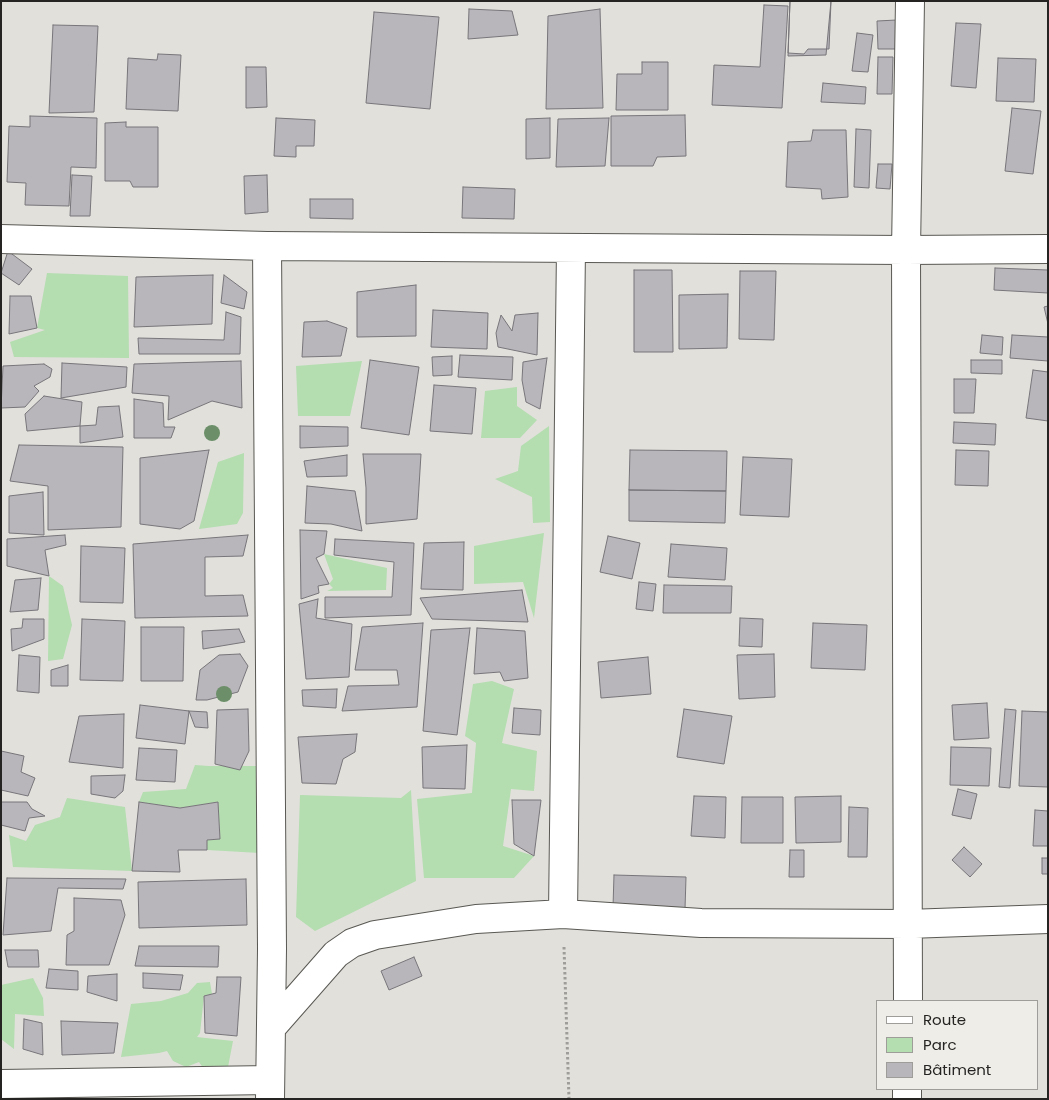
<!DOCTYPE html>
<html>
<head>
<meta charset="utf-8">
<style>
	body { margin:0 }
	#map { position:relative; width:1049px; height:1100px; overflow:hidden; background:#e1e0db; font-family:Poppins,sans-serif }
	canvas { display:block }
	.frame { position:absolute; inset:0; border:2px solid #252422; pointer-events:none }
	.legend { position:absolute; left:876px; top:1000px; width:162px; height:90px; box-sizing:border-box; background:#eeede8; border:1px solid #9e9d99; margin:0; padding:6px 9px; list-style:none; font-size:15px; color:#252422 }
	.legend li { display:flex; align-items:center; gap:10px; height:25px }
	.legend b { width:25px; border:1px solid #9e9d99 }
</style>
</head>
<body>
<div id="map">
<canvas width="1049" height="1100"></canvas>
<div class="frame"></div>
<ul class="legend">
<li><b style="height:6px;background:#fff"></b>Route</li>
<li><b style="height:14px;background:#b4ddb0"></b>Parc</li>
<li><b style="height:14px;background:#b8b6ba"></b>Bâtiment</li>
</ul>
</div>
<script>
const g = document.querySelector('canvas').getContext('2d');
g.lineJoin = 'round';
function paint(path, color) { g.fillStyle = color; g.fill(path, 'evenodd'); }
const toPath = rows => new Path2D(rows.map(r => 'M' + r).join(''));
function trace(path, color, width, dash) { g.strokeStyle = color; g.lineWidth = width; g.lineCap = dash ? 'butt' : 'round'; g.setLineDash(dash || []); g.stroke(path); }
paint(toPath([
	[47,273,128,276,129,358,14,357,10,342,45,330,37,328],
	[362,361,350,416,298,416,296,366],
	[517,387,517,406,537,420,520,438,481,438,485,391],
	[549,426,550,522,533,523,532,497,495,479,518,471,521,446],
	[244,453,243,513,237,524,199,529,218,462],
	[544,533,534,618,523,582,474,584,474,546],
	[324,554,387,568,386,590,327,591,333,588,329,584,333,579],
	[49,576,63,586,72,625,63,659,48,661],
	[492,681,514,689,502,743,537,751,534,791,511,789,503,846,534,856,514,878,424,878,417,799,472,793,476,743,465,736,473,684],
	[195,765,209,766,256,766,260,853,207,850,207,840,220,839,218,802,180,808,139,802,143,792,186,789],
	[411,790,416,881,315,931,296,917,300,795,401,798],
	[67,798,125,807,132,871,13,867,9,835,26,841,35,825,60,817],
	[33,978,43,998,44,1016,15,1014,14,1049,1,1039,1,985],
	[210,982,212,994,204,996,200,1033,197,1037,233,1041,228,1067,206,1072,199,1062,186,1067,173,1061,167,1051,159,1053,121,1057,131,1004,161,1001,188,993,197,983]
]), '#b4ddb0');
const building = toPath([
	[790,1,831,1,829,49,808,49,804,54,788,53,790,1],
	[790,1,831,1,826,55,788,56,790,1],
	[764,5,788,6,782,108,712,105,714,65,760,67,764,5],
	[469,9,512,11,518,35,468,39,469,9],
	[600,9,603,108,546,109,548,16,600,9],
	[374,12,439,17,430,109,366,103,374,12],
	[897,20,898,49,878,49,877,21,897,20],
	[956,23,981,24,976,88,951,86,956,23],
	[53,25,98,26,94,112,49,113,53,25],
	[857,33,873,35,868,72,852,71,857,33],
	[158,54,181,55,178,111,126,109,128,58,157,60,158,54],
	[878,57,893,57,892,94,877,94,878,57],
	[998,58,1036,59,1034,102,996,101,998,58],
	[642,62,668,62,668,110,616,110,617,74,642,74,642,62],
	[246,67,266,67,267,107,246,108,246,67],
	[823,83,866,87,865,104,821,102,823,83],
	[1012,108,1041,111,1033,174,1005,171,1012,108],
	[685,115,686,156,657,157,653,166,611,166,611,116,685,115],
	[30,116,97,118,96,168,71,167,69,206,25,205,26,183,7,182,9,126,30,127,30,116],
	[276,118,315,120,314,146,296,146,296,157,274,156,276,118],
	[550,118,550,158,526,159,526,119,550,118],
	[609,118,605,166,556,167,558,119,609,118],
	[126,122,126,127,158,127,158,187,133,187,130,181,105,181,105,123,126,122],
	[856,129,871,130,869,188,854,187,856,129],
	[813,130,846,130,848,197,822,199,821,189,786,187,788,142,811,141,813,130],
	[878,164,892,164,890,189,876,188,878,164],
	[72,175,92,176,90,216,70,216,72,175],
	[267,175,268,212,245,214,244,176,267,175],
	[463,187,515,189,514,219,462,218,463,187],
	[310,199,353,199,353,219,310,218,310,199],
	[8,251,32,269,19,285,1,273,8,251],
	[995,268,1048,270,1048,293,994,290,995,268],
	[634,270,672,270,673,352,634,352,634,270],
	[740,271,776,271,774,340,739,339,740,271],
	[213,275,212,324,134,327,136,277,213,275],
	[224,275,247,292,244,309,221,303,224,275],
	[416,285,416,336,357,337,357,292,416,285],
	[728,294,727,348,679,349,679,295,728,294],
	[10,296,31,296,37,328,9,334,10,296],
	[1048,306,1048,324,1044,307,1048,306],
	[433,310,488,313,487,349,431,347,433,310],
	[226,312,241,317,240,354,139,354,138,338,224,340,226,312],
	[538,313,537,355,498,347,496,333,501,315,512,331,515,315,538,313],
	[327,321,347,328,341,356,302,357,304,322,327,321],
	[982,335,1003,337,1002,355,980,353,982,335],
	[1012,335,1048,337,1048,361,1010,358,1012,335],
	[460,355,513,357,512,380,458,377,460,355],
	[452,356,452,375,433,376,432,357,452,356],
	[547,358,540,409,526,402,522,380,523,362,547,358],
	[370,360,419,367,409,435,361,428,370,360],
	[971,360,1002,360,1002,374,971,373,971,360],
	[241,361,242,408,212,401,168,420,169,396,132,393,134,364,241,361],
	[62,363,127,367,126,387,61,398,62,363],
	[44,364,52,369,50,377,34,386,39,391,25,407,1,408,3,366,44,364],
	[1033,370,1048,372,1048,421,1026,418,1033,370],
	[954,379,976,379,974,413,954,413,954,379],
	[434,385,476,388,472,434,430,431,434,385],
	[44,396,82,402,80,426,27,431,25,414,44,396],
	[134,399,163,403,164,427,175,427,171,438,134,438,134,399],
	[119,406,123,437,80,443,80,426,96,425,98,407,119,406],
	[954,422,996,424,995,445,953,443,954,422],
	[300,426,348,427,348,446,300,448,300,426],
	[19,445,123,447,121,527,48,530,48,486,10,481,19,445],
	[209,450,194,521,180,529,140,524,140,458,209,450],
	[630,450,727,451,726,491,629,490,630,450],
	[956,450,989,451,988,486,955,485,956,450],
	[363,454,421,454,417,519,366,524,366,488,363,454],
	[347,455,347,476,307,477,304,461,347,455],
	[743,457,792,459,789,517,740,515,743,457],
	[307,486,355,491,362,531,331,524,305,523,307,486],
	[629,490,726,491,725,523,629,521,629,490],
	[43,492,44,535,9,533,9,496,43,492],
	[300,530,327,531,324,554,316,558,329,584,318,586,319,593,301,599,300,530],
	[65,535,66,545,45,550,49,576,7,566,7,539,65,535],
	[248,535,243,556,205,557,205,596,243,595,248,616,135,618,133,544,248,535],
	[608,536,640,543,632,579,600,572,608,536],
	[335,539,414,543,411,615,325,618,325,597,392,597,394,562,334,555,335,539],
	[464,542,463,590,421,589,424,543,464,542],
	[671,544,727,548,725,580,668,577,671,544],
	[81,546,125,548,123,603,80,602,81,546],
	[41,578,38,610,10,612,15,580,41,578],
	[639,582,656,584,653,611,636,609,639,582],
	[664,585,732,586,731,613,663,613,664,585],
	[522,590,528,622,432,619,420,598,522,590],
	[318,599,316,618,352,624,349,677,306,679,299,604,318,599],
	[740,618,763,619,762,647,739,646,740,618],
	[23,619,44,619,44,639,12,651,11,629,22,628,23,619],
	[82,619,125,621,123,681,80,680,82,619],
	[423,623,417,707,342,711,348,686,399,685,397,670,355,670,362,627,423,623],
	[813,623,867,625,865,670,811,668,813,623],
	[141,627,184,627,183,681,141,681,141,627],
	[470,628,457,735,423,731,431,630,470,628],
	[477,628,525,631,528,678,504,681,500,672,474,674,477,628],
	[239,629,245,642,203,649,202,631,239,629],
	[240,654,248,666,238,692,207,700,196,700,200,670,219,655,240,654],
	[774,654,775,697,739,699,737,655,774,654],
	[19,655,40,657,39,693,17,691,19,655],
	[648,657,651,694,601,698,598,662,648,657],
	[68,665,68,686,51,686,51,670,68,665],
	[337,689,336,708,303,706,302,690,337,689],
	[987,703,989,738,954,740,952,705,987,703],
	[140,705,189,711,185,744,136,738,140,705],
	[514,708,541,710,540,735,512,733,514,708],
	[248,709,249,751,240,770,215,764,217,710,248,709],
	[684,709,732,716,724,764,677,757,684,709],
	[1005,709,1016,710,1010,788,999,787,1005,709],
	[189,711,207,712,208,728,195,727,189,711],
	[1022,711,1048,712,1048,787,1019,786,1022,711],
	[124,714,123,768,69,762,79,716,124,714],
	[357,734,355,752,343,759,336,784,302,783,298,737,357,734],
	[467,745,465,789,423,788,422,747,467,745],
	[951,747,991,748,989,786,950,785,951,747],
	[139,748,177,750,175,782,136,780,139,748],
	[1,751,24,756,21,772,35,778,28,796,1,790,1,751],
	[125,775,123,791,115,798,91,794,91,776,125,775],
	[958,789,977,794,971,819,952,815,958,789],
	[694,796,726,797,725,838,691,836,694,796],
	[841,796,841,842,796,843,795,797,841,796],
	[742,797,783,797,783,843,741,843,742,797],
	[512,800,541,800,534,856,514,844,512,800],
	[1,802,27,802,32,809,45,816,29,818,25,831,1,825,1,802],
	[139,802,180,808,218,802,220,839,207,840,207,850,178,850,180,872,132,871,139,802],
	[849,807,868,808,867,857,848,857,849,807],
	[1035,810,1048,811,1048,846,1033,846,1035,810],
	[964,847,982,864,970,877,952,860,964,847],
	[790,850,804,850,804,877,789,877,790,850],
	[1042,858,1048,858,1048,874,1042,874,1042,858],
	[614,875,686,877,685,909,613,907,614,875],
	[7,878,126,879,123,889,58,888,51,931,3,935,7,878],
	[246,879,247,925,139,928,138,882,246,879],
	[74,898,121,900,125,915,109,965,66,965,67,935,74,931,74,898],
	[139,946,219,946,218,967,135,966,139,946],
	[5,950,38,950,39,967,8,967,5,950],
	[414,957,422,976,389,990,381,971,414,957],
	[49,969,78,971,78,990,46,988,49,969],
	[143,973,183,975,180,990,143,988,143,973],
	[117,974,117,1001,87,992,88,976,117,974],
	[217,977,241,977,237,1036,205,1033,204,996,216,993,217,977],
	[24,1019,42,1023,43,1055,23,1049,24,1019],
	[61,1021,118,1023,114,1053,62,1055,61,1021]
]);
paint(building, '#b8b6ba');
trace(building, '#78757a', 1);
const minor = toPath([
	[1,239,267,246,906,250,1048,249],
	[267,246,272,949,270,1099],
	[563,914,571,248],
	[908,1001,906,250,910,1],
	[271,1028,336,954,352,943,375,935,476,919,563,914,701,923,908,924,1048,919],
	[1,1084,270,1080],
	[907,1099,907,1089]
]);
trace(minor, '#595853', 30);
trace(toPath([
	[564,947,569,1099]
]), '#9e9d99', 3, [2.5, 2.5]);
trace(minor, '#fff', 28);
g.fillStyle = '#6c8f69';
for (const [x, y] of [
	[212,433],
	[224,694]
]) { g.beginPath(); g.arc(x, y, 8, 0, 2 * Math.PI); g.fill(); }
</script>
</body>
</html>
